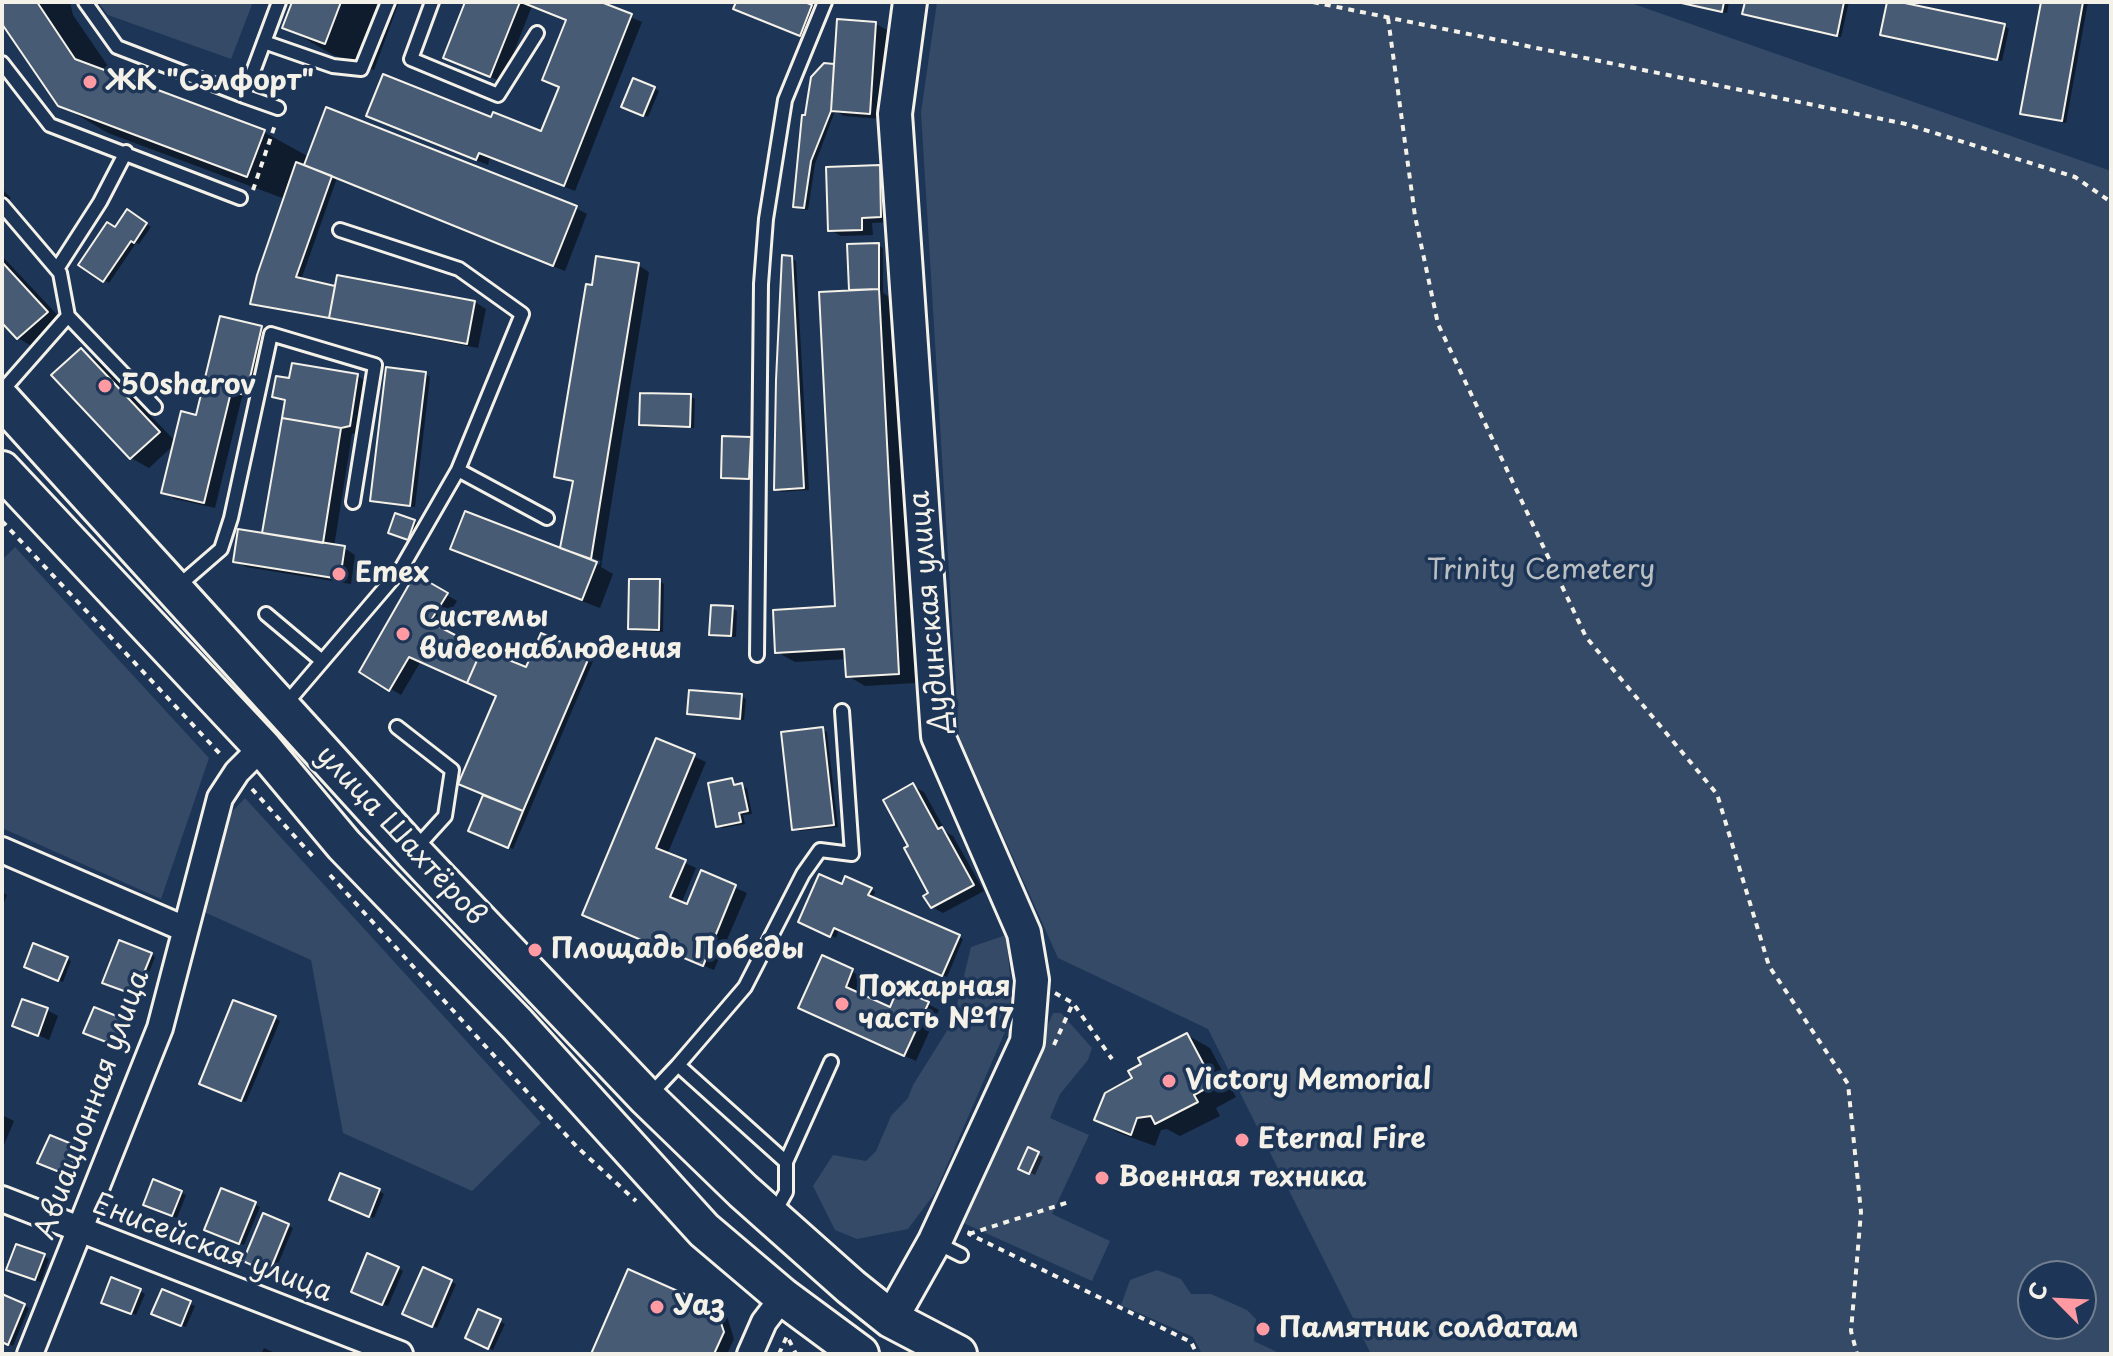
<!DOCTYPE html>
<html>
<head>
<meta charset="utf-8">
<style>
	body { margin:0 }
	#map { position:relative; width:2113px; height:1356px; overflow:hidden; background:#1d3557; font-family:"Playpen Sans",sans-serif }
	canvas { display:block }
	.frame { position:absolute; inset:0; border:4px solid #f4f1e8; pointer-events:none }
	.north { position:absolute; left:2017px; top:1260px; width:80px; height:80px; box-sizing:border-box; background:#1d3557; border:2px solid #738091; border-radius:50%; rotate:294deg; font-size:22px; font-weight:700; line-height:32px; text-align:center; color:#f4f1e8 }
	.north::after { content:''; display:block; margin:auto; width:28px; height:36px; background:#ff9aa2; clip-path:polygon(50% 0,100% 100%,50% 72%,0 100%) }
</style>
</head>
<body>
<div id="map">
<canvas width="2113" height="1356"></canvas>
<div class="frame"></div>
<div class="north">С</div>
</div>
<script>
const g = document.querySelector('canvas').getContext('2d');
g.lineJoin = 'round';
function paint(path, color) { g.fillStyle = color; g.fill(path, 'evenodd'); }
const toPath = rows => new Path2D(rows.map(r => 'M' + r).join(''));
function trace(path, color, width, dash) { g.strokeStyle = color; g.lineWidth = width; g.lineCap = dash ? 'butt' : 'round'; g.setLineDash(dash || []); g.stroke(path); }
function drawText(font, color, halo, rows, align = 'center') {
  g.font = font + ' "Playpen Sans",sans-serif'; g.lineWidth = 7; g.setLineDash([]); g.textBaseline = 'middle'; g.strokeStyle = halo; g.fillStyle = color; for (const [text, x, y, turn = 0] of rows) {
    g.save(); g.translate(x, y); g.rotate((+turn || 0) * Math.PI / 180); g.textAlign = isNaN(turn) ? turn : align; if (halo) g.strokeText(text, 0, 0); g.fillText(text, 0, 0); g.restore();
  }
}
paint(toPath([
	[98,2,253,2,231,59,108,15],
	[937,2,1628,2,2111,171,2111,1354,1371,1354,1208,1029,1058,958,959,737,921,112],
	[2081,1276,2081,1324,2033,1324,2033,1276],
	[15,547,209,758,161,899,2,828,2,560],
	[245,798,541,1123,472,1191,343,1133,311,960,204,912,230,814],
	[1006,935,1012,995,1005,1032,935,1193,908,1229,857,1239,835,1230,813,1186,833,1155,866,1161,876,1151,891,1116,908,1098,913,1085,953,1021,971,947],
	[1053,1013,1061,1013,1092,1048,1088,1060,1060,1094,1050,1118,1089,1135,1052,1214,1110,1241,1092,1281,959,1221],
	[1157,1270,1181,1279,1191,1294,1211,1294,1247,1310,1256,1319,1254,1341,1281,1354,1202,1354,1193,1337,1121,1305,1130,1280]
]), '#354a67');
paint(toPath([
	[2,2,70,2,73,15,114,75,264,132,309,157,576,208,587,214,565,271,337,178,301,280,337,288,475,302,486,309,478,348,258,305,253,303,285,199,108,133,59,104,2,21],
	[294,2,399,2,374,70,333,55,285,27],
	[467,2,596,2,642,22,575,191,490,157,488,165,369,116,492,120,543,133,560,88,544,80,568,21,532,6,502,82,445,57],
	[738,2,799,2,816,10,805,37,741,11],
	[1676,2,1729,2,1727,13],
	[1747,2,1849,2,1841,37,1749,16,1744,13],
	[1889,2,2004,26,2009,29,2002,61,1887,37,1882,34],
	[2043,2,2088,2,2066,123,2023,113],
	[876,24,887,30,881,119,844,116,835,111,815,164,808,210,800,209,795,206,806,117,825,65,836,66],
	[654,88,659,91,648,117,628,109],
	[880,167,891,174,892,222,872,223,873,235,841,236,830,230],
	[2,189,11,198,2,207],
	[127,212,151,227,139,244,136,243,109,283,81,264,116,230],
	[878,245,883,248,883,293,896,301,915,683,865,686,848,676,847,659,795,662,777,652,837,608,856,292,851,289],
	[2,256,64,322,35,348,18,338,2,320],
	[791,258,796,261,809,490,781,492,776,489],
	[638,265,649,272,601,567,613,574,600,608,470,558,453,548,570,553,575,484,556,476,594,287],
	[571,550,601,561,599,565,571,554],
	[261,328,273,334,257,400,242,397,215,508,175,499,164,492,175,444,149,468,131,458,81,351,98,361,176,442],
	[426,374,430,377,415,507,377,503,372,500],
	[358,376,369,383,360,432,352,434,334,547,344,548,355,555,351,584,246,567,235,561,263,536,286,403,274,396,290,380],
	[691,396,695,399,694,428,645,427,641,424],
	[750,439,755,442,754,480,728,480,723,477],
	[414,521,419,524,413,541,395,535],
	[416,577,457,601,440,629,482,650,527,670,589,656,594,659,513,849,471,830,486,794,498,695,421,661,401,695,361,671],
	[659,581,664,584,663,632,635,631,630,628],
	[732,608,737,611,736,637,716,636,711,633],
	[741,696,746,699,744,720,694,716,689,713],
	[822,730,827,732,838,827,799,831,794,828],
	[657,740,706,762,667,855,696,868,681,904,688,906,702,873,747,893,714,970,584,914],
	[732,781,737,786,747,788,752,814,743,815,745,824,723,828,718,825],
	[913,786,924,792,946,832,953,836,984,891,943,913,932,907,931,894,911,847],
	[871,889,875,892,872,899,963,939,947,977,839,929,836,938,805,924],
	[2,892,7,895,2,908],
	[151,954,155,957,140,996,110,984],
	[823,958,863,977,856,994,891,1009,928,1004,939,1010,916,1061,812,1014],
	[67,959,71,961,63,982,31,969],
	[47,1010,58,1016,49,1040,15,1025],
	[95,1010,128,1024,119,1046,91,1035],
	[275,1018,280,1021,246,1102,206,1086],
	[1187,1035,1210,1048,1236,1097,1216,1108,1220,1116,1180,1136,1167,1129,1161,1130,1155,1146,1119,1133,1096,1119,1135,1079],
	[2,1115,14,1121,2,1150],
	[51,1137,83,1151,72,1177,45,1165],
	[1029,1150,1043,1157,1035,1175,1021,1168],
	[379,1191,384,1194,374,1218,336,1202],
	[181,1193,186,1195,177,1218,150,1207],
	[255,1204,260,1207,244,1245,211,1232],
	[288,1226,293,1228,274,1274,250,1263],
	[44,1256,49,1259,41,1282,13,1272],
	[398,1268,403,1271,388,1306,358,1294],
	[424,1270,456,1284,437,1328,410,1316],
	[140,1291,145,1294,136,1315,108,1304],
	[163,1292,195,1306,186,1327,158,1316],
	[2,1296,29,1308,13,1346,2,1341],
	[715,1309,727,1316,734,1339,727,1354,593,1354],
	[479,1311,505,1324,493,1350,467,1338],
	[264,1348,277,1354,261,1354]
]), '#0007');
const building = toPath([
	[2,2,37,2,75,59,265,130,247,177,58,106,2,24,2,2],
	[292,2,341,2,325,44,282,28,292,2],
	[465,2,520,2,490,77,443,58,465,2],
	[521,2,601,2,632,14,564,186,479,153,476,160,366,116,383,74,491,117,493,112,541,131,559,87,542,80,566,20,521,2],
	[736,2,805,2,812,5,800,36,733,9,736,2],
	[1677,2,1724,2,1722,12,1677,2],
	[1745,2,1844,2,1837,36,1742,14,1745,2],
	[1887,2,1900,2,2005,24,1997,60,1880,35,1887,2],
	[2041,2,2083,2,2062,121,2020,114,2041,2],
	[837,19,876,22,870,114,831,111,837,19],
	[824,63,834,64,831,111,811,161,804,208,793,207,802,115,805,115,811,77,824,63],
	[633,78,655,87,643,116,621,107,633,78],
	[326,107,577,206,553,266,304,165,326,107],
	[296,162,332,176,296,277,335,286,329,318,250,304,257,275,296,162],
	[880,165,881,217,862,218,862,230,828,231,826,167,880,165],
	[127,209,147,223,134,243,131,241,103,282,78,265,107,222,115,227,127,209],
	[879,243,879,289,849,290,847,244,879,243],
	[782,255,792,256,804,488,774,490,776,380,782,255],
	[596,256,639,263,591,559,560,548,573,481,554,477,586,284,592,285,596,256],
	[2,262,48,312,17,339,2,323,2,262],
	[337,275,475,301,467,344,329,318,337,275],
	[879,289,899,674,846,677,844,649,775,653,773,610,835,606,819,292,879,289],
	[220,316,262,326,246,395,231,392,204,503,161,493,181,411,196,415,220,316],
	[81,348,160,432,130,459,51,375,81,348],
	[292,363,358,374,350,426,341,428,282,418,285,400,272,397,276,376,289,378,292,363],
	[386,367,426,372,410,506,370,501,386,367],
	[640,393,691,394,690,427,639,425,640,393],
	[282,418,341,428,323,543,262,533,282,418],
	[722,436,751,437,749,479,721,478,722,436],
	[465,511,597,562,582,600,450,549,465,511],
	[395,513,415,520,408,540,388,533,395,513],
	[238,529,345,546,340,579,233,562,238,529],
	[415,574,448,593,430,622,482,649,467,683,409,657,389,691,359,672,415,574],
	[629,579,660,579,659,630,628,629,629,579],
	[711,605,733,606,731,636,709,635,711,605],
	[541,633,590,655,523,811,458,784,496,696,467,683,482,649,526,667,541,633],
	[689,690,742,694,740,719,687,714,689,690],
	[823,727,834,825,792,830,781,732,823,727],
	[656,738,695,754,656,848,686,860,670,897,687,904,701,870,736,885,703,966,582,915,656,738],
	[732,778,734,785,742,783,748,811,739,813,741,822,716,827,708,783,732,778],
	[913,783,938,829,942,827,974,885,931,908,923,896,928,893,904,848,908,846,883,800,913,783],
	[483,795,523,811,508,848,468,831,483,795],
	[819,874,842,884,845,876,872,888,868,895,960,935,942,976,834,928,830,937,798,922,819,874],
	[119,940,152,953,135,995,102,983,119,940],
	[33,943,68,957,58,981,24,967,33,943],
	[822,955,853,969,846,987,890,1007,898,988,929,1002,904,1056,798,1008,822,955],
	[22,999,48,1008,38,1036,12,1026,22,999],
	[233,1000,276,1016,241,1101,199,1084,233,1000],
	[94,1007,124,1019,114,1045,83,1033,94,1007],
	[1187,1033,1214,1084,1194,1095,1198,1102,1155,1124,1151,1116,1137,1118,1131,1135,1094,1120,1105,1093,1132,1078,1128,1071,1141,1064,1138,1058,1187,1033],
	[50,1135,79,1147,67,1175,37,1163,50,1135],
	[1028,1147,1039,1152,1029,1174,1018,1169,1028,1147],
	[340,1173,380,1189,369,1217,329,1200,340,1173],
	[153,1179,182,1191,172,1216,143,1205,153,1179],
	[221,1188,256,1202,239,1244,204,1230,221,1188],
	[263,1213,289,1224,269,1273,243,1261,263,1213],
	[16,1244,45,1254,35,1280,6,1270,16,1244],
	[367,1253,399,1267,382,1305,351,1292,367,1253],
	[423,1267,452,1280,432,1327,402,1314,423,1267],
	[628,1269,716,1308,724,1332,714,1354,591,1354,628,1269],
	[111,1277,141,1289,131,1314,101,1303,111,1277],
	[162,1289,191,1301,181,1326,151,1314,162,1289],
	[2,1294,25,1304,8,1345,2,1342,2,1294],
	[478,1309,501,1319,488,1349,465,1338,478,1309]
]);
paint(building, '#485b74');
trace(building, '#f4f1e8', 2);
const lane = toPath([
	[85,2,117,47,244,96,279,2],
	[432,2,411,59,498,95,537,33],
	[264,42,333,66,361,69,388,2],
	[2,63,50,125,240,198],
	[244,96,278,108],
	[2,205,60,273,68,316,2,391],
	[57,269,100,202,126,152],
	[68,316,155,407],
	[458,470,547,518],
	[176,588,221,549,231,518,271,334,375,365,353,502],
	[266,614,322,661],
	[757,655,761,284,766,219,785,100,825,2],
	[284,706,401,569,458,470,522,314,459,269,340,230],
	[397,727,452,770,445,816,415,849],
	[678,1065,745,987,803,874,820,850,852,854,842,711],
	[648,1097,678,1065,786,1162,786,1192,773,1215],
	[786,1162,831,1062],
	[935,1242,961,1255]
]);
const street = toPath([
	[2,850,185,929],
	[2,1199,400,1354],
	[30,1354,160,1028,220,798,237,772,262,747],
	[750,1354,764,1322,783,1297]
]);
const secondary = toPath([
	[891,1319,935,1241,1027,1042,1032,980,1024,933,938,736,895,114,910,2]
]);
const primary = toPath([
	[2,400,413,852,647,1098,743,1191,851,1287,891,1319,958,1354],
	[2,470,262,747,344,845,517,1024,704,1230,783,1297,860,1354]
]);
trace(lane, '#f4f1e8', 18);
trace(street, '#f4f1e8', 30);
trace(secondary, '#f4f1e8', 38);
trace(primary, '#f4f1e8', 42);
trace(toPath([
	[1313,2,1906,124,2075,177,2111,202],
	[1388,18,1415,216,1438,324,1586,637,1717,794,1769,966,1848,1084,1861,1212,1851,1331,1857,1354],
	[253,190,276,122],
	[2,521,222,756],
	[252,789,316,860],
	[330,875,577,1147,636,1201],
	[1055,993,1073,1003,1112,1059],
	[1054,1045,1073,1003],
	[970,1231,969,1234,1191,1342,1197,1354],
	[969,1234,1069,1202],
	[779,1354,787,1336,796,1354]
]), '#f4f1e8', 4, [6, 6]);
trace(lane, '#1d3557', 12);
trace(street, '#1d3557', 24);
trace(secondary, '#1d3557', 32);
trace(primary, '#1d3557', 36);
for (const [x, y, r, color] of [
	[90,82,8,"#ff9aa2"],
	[105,386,8,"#ff9aa2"],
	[339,574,8,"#ff9aa2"],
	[403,634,8,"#ff9aa2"],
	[535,950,8,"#ff9aa2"],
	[842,1004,8,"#ff9aa2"],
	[1169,1081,8,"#ff9aa2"],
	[1242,1140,8,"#ff9aa2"],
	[1102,1178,8,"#ff9aa2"],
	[657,1307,8,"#ff9aa2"],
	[1263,1329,8,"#ff9aa2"]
]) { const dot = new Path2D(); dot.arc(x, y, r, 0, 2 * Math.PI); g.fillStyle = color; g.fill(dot); trace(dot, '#1d3557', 3); }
drawText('bold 28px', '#f4f1e8', '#1d3557', [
	["ЖК \"Сэлфорт\"",106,82],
	["50sharov",121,386],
	["Emex",355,574],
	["Системы",419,618],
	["видеонаблюдения",419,650],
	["Площадь Победы",551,950],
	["Пожарная",858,988],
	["часть №17",858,1020],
	["Victory Memorial",1185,1081],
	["Eternal Fire",1258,1140],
	["Военная техника",1118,1178],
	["Уаз",673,1307],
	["Памятник солдатам",1279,1329]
], 'left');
drawText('28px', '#bbbfc1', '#1d3557', [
	["Trinity Cemetery",1541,571]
]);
drawText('28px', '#f4f1e8', '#1d3557', [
	["Дудинская улица",931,612,-95],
	["улица Шахтёров",400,836,47],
	["Авиационная улица",93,1105,-70],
	["Енисейская улица",212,1249,21]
]);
</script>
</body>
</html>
